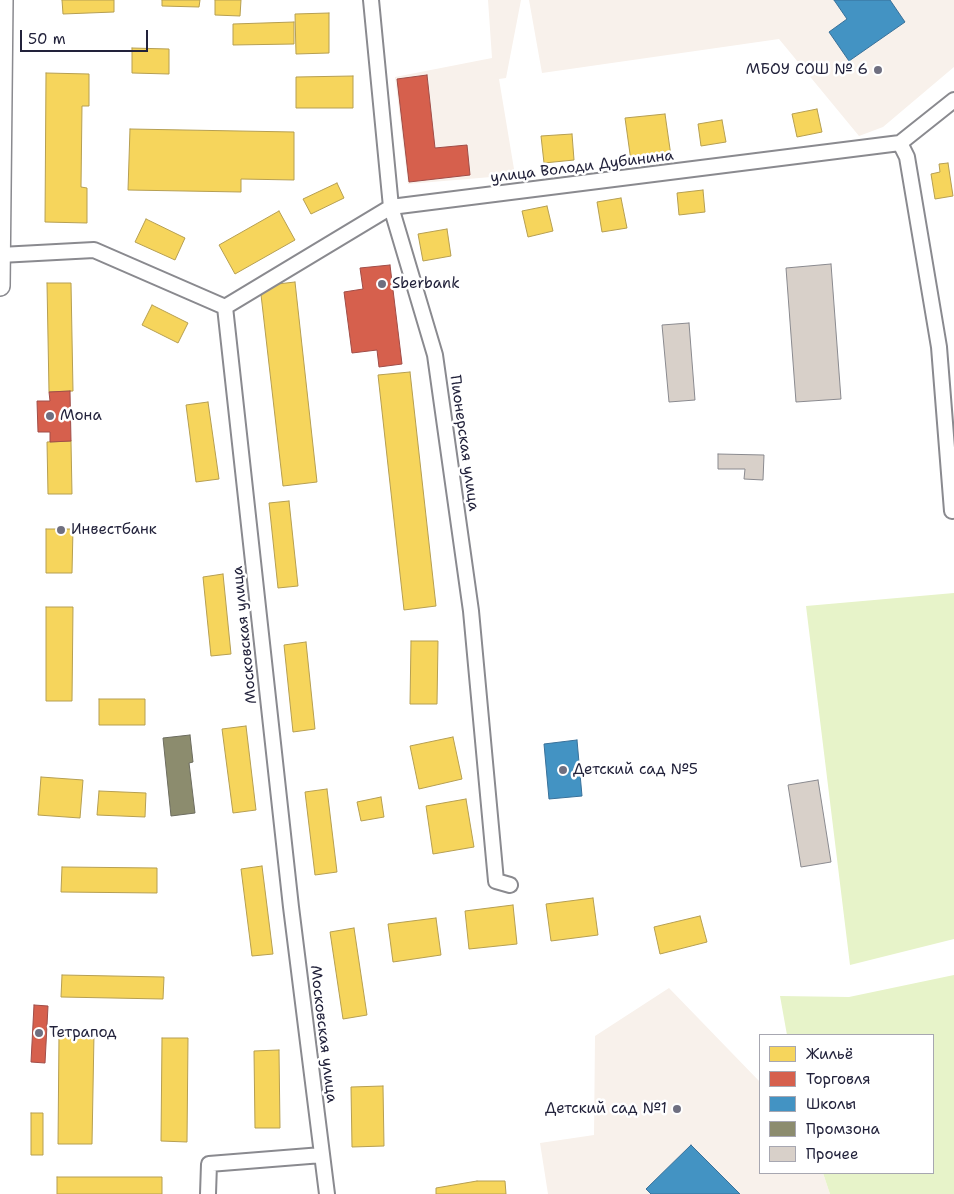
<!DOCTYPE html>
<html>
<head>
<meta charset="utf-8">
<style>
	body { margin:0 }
	#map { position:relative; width:954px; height:1194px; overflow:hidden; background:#fff; font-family:"Shantell Sans",sans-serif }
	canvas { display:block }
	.legend { position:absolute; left:759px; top:1034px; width:175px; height:140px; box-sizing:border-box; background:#fff; border:1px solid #a7a7b1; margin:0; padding:6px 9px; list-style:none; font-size:15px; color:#22223b }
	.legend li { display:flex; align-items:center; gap:10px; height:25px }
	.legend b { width:25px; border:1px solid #a7a7b1 }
	.scale { position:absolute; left:20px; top:30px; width:128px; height:22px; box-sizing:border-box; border:2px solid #22223b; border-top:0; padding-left:6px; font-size:15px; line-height:18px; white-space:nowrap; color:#22223b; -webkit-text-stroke:4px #fff; paint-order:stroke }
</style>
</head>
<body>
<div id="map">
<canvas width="954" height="1194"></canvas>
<ul class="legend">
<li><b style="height:14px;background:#f6d55c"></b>Жильё</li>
<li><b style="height:14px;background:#d6604d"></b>Торговля</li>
<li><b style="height:14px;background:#4393c3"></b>Школы</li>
<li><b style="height:14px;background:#8c8c6e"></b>Промзона</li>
<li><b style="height:14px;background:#d8d0c9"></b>Прочее</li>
</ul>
<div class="scale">50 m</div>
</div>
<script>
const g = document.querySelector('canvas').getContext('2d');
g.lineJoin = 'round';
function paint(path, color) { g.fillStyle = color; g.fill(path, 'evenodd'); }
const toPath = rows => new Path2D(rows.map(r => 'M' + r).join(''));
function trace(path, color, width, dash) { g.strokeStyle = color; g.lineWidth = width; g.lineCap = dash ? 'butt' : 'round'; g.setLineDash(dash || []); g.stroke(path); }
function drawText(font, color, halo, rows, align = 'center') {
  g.font = font + ' "Shantell Sans",sans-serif'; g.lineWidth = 5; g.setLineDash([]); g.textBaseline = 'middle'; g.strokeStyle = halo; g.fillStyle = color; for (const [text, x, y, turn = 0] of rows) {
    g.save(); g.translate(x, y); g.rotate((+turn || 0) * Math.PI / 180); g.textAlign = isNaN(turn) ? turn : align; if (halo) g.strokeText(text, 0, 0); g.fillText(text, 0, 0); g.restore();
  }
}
paint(toPath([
	[488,0,521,0,506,78,499,79,515,175,408,184,395,77,492,58],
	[529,0,954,0,954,67,883,127,859,136,779,39,542,73],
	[669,988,760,1082,760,1173,823,1173,830,1194,548,1194,540,1143,594,1135,595,1036]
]), '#f8f1eb');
paint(toPath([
	[954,593,954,939,850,965,806,606],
	[954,975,954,1194,830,1194,823,1173,933,1173,933,1035,787,1035,780,996,849,997]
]), '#e7f3c9');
const homes = toPath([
	[62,0,114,0,114,12,63,14,62,0],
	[162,0,200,0,199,7,162,6,162,0],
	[215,0,241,0,240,16,215,15,215,0],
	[329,13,329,53,296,54,295,14,329,13],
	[294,22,294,44,233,45,233,24,294,22],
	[132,48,169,49,169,74,132,73,132,48],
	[46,73,89,74,89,106,82,106,81,187,87,188,87,223,45,222,46,73],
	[353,76,353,108,296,108,296,77,353,76],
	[817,109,822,132,797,137,792,114,817,109],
	[665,114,671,156,631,161,625,118,665,114],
	[722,120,726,142,701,146,698,124,722,120],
	[130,129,294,132,294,180,241,179,241,192,128,190,130,129],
	[572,134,574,160,544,163,541,136,572,134],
	[948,163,953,196,935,199,931,174,940,172,939,164,948,163],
	[337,183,344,198,311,214,303,199,337,183],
	[703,190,705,212,679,215,677,193,703,190],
	[621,198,627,228,602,232,597,202,621,198],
	[547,206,553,231,528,237,522,211,547,206],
	[279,211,295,240,235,274,219,245,279,211],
	[146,219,185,238,175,260,135,242,146,219],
	[447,229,451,256,423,261,418,234,447,229],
	[295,282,317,482,283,486,260,286,295,282],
	[47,283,71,283,73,391,49,392,47,283],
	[152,305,188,323,178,343,142,325,152,305],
	[410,372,436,606,404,610,378,375,410,372],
	[208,402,219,479,196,482,186,405,208,402],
	[71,441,72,494,48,494,47,442,71,441],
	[289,501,298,586,278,588,269,503,289,501],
	[46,529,73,529,72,573,46,573,46,529],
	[223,574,231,654,211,656,203,577,223,574],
	[46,607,73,607,72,701,46,701,46,607],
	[411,641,438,641,437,704,410,704,411,641],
	[306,642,315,729,293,732,284,645,306,642],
	[99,699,145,699,145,725,99,725,99,699],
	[246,726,256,810,233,813,222,729,246,726],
	[453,737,462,779,419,789,410,746,453,737],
	[41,777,83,780,80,818,38,815,41,777],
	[327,789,337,872,315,875,305,792,327,789],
	[99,791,146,793,145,817,97,815,99,791],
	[381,797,384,817,361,821,357,802,381,797],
	[466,799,474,847,433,854,426,806,466,799],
	[262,866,273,954,252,956,241,869,262,866],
	[62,867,157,868,157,893,61,892,62,867],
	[593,898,598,935,551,941,546,904,593,898],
	[513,905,517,944,469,949,465,911,513,905],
	[700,916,707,942,660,954,654,927,700,916],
	[436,918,441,955,393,962,388,924,436,918],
	[354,928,367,1015,343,1019,330,932,354,928],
	[62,975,164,977,163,999,61,997,62,975],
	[59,1034,94,1034,92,1144,58,1144,59,1034],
	[162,1038,188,1038,187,1142,161,1141,162,1038],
	[279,1050,280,1128,255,1128,254,1051,279,1050],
	[383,1086,384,1146,352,1147,351,1087,383,1086],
	[31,1113,43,1113,43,1155,31,1155,31,1113],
	[57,1177,162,1177,162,1194,57,1194,57,1177],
	[477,1181,505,1181,506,1194,436,1194,436,1188,477,1181]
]);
paint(homes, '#f6d55c');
trace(homes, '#b69f52', 1);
const shops = toPath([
	[427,75,435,148,467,145,470,175,409,182,397,79,427,75],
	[390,265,402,364,379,367,377,350,352,353,344,292,363,289,360,268,390,265],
	[70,391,71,441,50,442,50,432,38,432,37,401,50,401,49,392,70,391],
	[34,1005,48,1006,45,1063,31,1062,34,1005]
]);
paint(shops, '#d6604d');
trace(shops, '#a04d48', 1);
const schools = toPath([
	[834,0,890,0,905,22,849,61,829,32,847,19,834,0],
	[577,740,582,796,549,799,544,744,577,740],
	[691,1145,740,1194,651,1194,646,1189,691,1145]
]);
paint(schools, '#4393c3');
trace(schools, '#39719a', 1);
const industry = toPath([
	[190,735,193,762,189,763,195,813,171,816,163,738,190,735]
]);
paint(industry, '#8c8c6e');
trace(industry, '#6c6c5f', 1);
const building = toPath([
	[831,264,841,399,796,402,786,268,831,264],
	[689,323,695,400,669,402,662,325,689,323],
	[718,454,764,455,763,480,744,479,745,469,718,469,718,454],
	[818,780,831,862,801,867,788,785,818,780]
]);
paint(building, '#d8d0c9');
trace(building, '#8a8a8f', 1);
const street = toPath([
	[371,0,391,207,435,355,471,611,496,881,510,885],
	[900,143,907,157,939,347,952,511],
	[0,255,94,250,225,307,291,907,327,1194],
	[225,307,391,207,900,143,954,100],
	[208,1194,209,1164,322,1155]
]);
const secondary = toPath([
	[0,286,3,0]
]);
trace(street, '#8a8a8f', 18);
trace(secondary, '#8a8a8f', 22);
trace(street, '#fff', 14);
trace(secondary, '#fff', 19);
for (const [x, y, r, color] of [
	[878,70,5,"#6f6f80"],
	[382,284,5,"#6f6f80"],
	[50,416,5,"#6f6f80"],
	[61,530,5,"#6f6f80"],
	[563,770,5,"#6f6f80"],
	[39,1033,5,"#6f6f80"],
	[677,1109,5,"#6f6f80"]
]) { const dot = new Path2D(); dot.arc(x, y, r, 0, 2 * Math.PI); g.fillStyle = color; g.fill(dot); trace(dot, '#fff', 2); }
drawText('15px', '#22223b', '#fff', [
	["МБОУ СОШ № 6",868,70,"right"],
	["Sberbank",392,284],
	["Мона",60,416],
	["Инвестбанк",71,530],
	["Детский сад №5",573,770],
	["Тетрапод",49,1033],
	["Детский сад №1",667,1109,"right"]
], 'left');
drawText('15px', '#22223b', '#fff', [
	["улица Володи Дубинина",582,167,-7],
	["Пионерская улица",464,443,82],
	["Московская улица",245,635,-96],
	["Московская улица",323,1034,83]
]);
</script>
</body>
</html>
